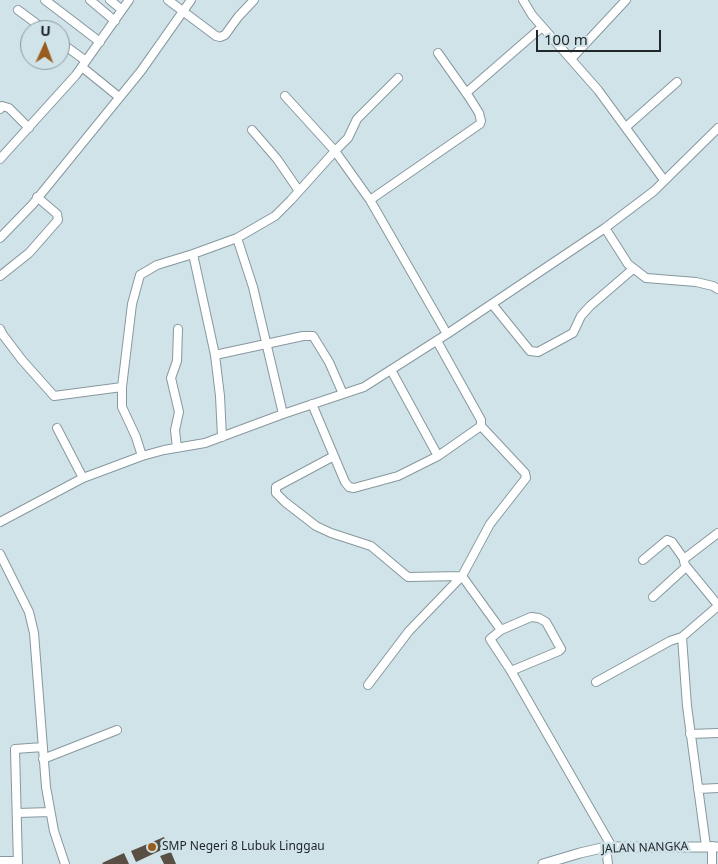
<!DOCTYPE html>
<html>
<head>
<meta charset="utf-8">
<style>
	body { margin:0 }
	#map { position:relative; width:718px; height:864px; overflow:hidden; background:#d0e3e9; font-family:"Noto Sans",sans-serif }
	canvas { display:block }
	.north { position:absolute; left:20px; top:20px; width:50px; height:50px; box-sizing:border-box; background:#d0e3e9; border:1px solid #8a989d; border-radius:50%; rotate:2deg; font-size:14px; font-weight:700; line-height:20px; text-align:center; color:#21282a }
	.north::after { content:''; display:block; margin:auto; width:18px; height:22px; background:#985c1f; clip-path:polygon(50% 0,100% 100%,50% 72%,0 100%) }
	.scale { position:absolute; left:536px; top:30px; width:125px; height:22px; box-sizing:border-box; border:2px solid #21282a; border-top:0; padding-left:6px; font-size:15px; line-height:18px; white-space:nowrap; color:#21282a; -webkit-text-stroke:4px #d0e3e9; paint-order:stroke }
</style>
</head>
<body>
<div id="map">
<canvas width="718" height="864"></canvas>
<div class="north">U</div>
<div class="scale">100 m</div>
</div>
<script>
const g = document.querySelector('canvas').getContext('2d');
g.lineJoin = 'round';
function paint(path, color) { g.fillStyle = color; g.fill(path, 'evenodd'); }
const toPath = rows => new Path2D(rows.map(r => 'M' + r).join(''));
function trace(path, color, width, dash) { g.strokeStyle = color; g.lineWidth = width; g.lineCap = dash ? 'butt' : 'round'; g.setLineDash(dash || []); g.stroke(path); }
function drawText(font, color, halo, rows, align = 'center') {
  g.font = font + ' "Noto Sans",sans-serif'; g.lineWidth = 5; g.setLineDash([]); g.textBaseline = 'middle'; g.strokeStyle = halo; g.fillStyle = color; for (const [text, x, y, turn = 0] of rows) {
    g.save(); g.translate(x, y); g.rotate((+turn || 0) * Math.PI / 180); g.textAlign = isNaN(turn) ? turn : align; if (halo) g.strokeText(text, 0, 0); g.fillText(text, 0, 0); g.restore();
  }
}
paint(toPath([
	[164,837,168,847,136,862,131,851],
	[171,852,176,864,164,864,160,856],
	[124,853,129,864,103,864,102,863]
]), '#5a4f45');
const minor = toPath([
	[45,0,100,42],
	[90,0,115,21],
	[110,0,122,10],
	[168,0,216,36,220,37,225,35,238,17,254,0],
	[523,0,532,15,598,90,664,180],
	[18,10,45,30],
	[60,42,86,61],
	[438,53,469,97,479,113,481,121,480,124,370,200,447,334],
	[571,59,626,0],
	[82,67,119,97],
	[466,93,542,27],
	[0,109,2,106,9,108,29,128],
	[626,127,677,82],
	[252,130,277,159,299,191],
	[0,159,76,75,129,0],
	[370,200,335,151,348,138,357,119,398,78],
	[605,228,628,264,646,278,696,282,713,286,718,289],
	[0,238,32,205,141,71,191,0],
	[237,238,275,216,291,200,335,151,285,96],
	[193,254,215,355,220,396,222,437],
	[0,276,29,253,58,220,57,214,37,197],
	[492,304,530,351,538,352,573,333,581,316,590,306,633,269],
	[0,329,3,335,22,360,54,396,122,387],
	[437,341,481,420,481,426,525,473,526,478,490,524,462,576,501,630,531,617,539,618,546,622,561,649,559,651,511,671,490,639,501,630],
	[215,355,303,336,313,336,329,362,343,394],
	[391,370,438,456],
	[312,404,345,482,349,487,354,488,398,476,438,456,481,426],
	[57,428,83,478],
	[177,448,175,430,179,412,171,378,177,361,178,329],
	[142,456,136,437,122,407,122,387,132,304,140,275,157,265,193,254,237,238,253,287,283,414],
	[334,456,276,487,276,493,285,502,316,526,331,533,371,546,408,577,462,576],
	[0,522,83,478,142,456,164,450,205,443,283,414,364,387,447,334,605,228,654,191,718,128],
	[718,533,684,559,684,561,685,565,718,605],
	[0,554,29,612,34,633,46,787,54,831,65,864],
	[643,560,667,540,672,542,684,559],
	[653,597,686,567],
	[511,671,612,847],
	[596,682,670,641,682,637],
	[368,685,409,631,462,576],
	[690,734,718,733],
	[43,759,117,730],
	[698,789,718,788],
	[18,813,50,812],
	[706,846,687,706,682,637,718,606],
	[712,846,712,864],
	[606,847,608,864],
	[0,861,17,861],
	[18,864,15,749,43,747]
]);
const tertiary = toPath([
	[543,864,580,853,606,847,718,847]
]);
trace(minor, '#87989e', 10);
trace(tertiary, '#87989e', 11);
trace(minor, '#fff', 8);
trace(tertiary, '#fff', 9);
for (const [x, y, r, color] of [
	[152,847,5,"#985c1f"]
]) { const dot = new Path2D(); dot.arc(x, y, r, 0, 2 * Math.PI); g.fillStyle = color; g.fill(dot); trace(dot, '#d0e3e9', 2); }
drawText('12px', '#21282a', '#d0e3e9', [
	["SMP Negeri 8 Lubuk Linggau",162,847]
], 'left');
drawText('12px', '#21282a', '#d0e3e9', [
	["JALAN NANGKA",645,848,-2]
]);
</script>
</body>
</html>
